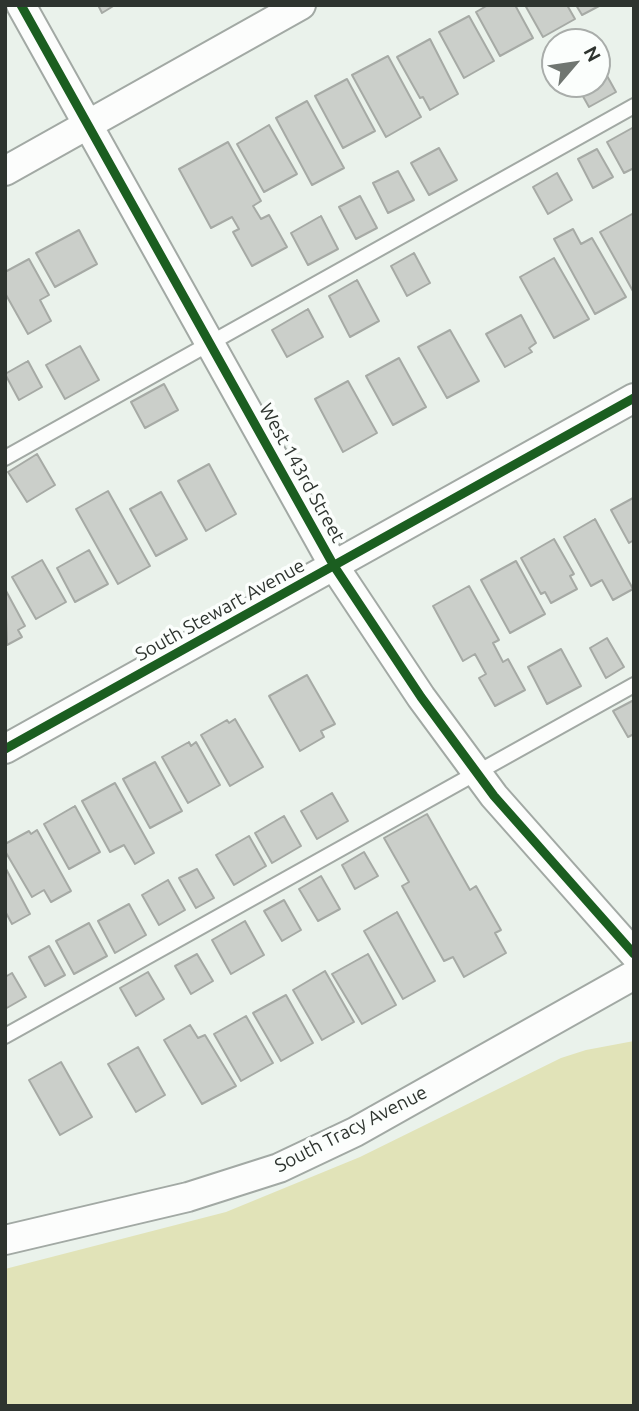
<!DOCTYPE html>
<html>
<head>
<meta charset="utf-8">
<style>
	body { margin:0 }
	#map { position:relative; width:639px; height:1411px; overflow:hidden; background:#eaf2eb; font-family:Ubuntu,sans-serif }
	canvas { display:block }
	.frame { position:absolute; inset:0; border:7px solid #2e342f; pointer-events:none }
	.north { position:absolute; left:541px; top:28px; width:70px; height:70px; box-sizing:border-box; background:#fbfefc; border:2px solid #a9adaa; border-radius:50%; rotate:61deg; font-size:19px; font-weight:700; line-height:28px; text-align:center; color:#2e342f }
	.north::after { content:''; display:block; margin:auto; width:24px; height:32px; background:#707671; clip-path:polygon(50% 0,100% 100%,50% 72%,0 100%) }
</style>
</head>
<body>
<div id="map">
<canvas width="639" height="1411"></canvas>
<div class="frame"></div>
<div class="north">N</div>
</div>
<script>
const g = document.querySelector('canvas').getContext('2d');
g.lineJoin = 'round';
function paint(path, color) { g.fillStyle = color; g.fill(path, 'evenodd'); }
const toPath = rows => new Path2D(rows.map(r => 'M' + r).join(''));
function trace(path, color, width, dash) { g.strokeStyle = color; g.lineWidth = width; g.lineCap = dash ? 'butt' : 'round'; g.setLineDash(dash || []); g.stroke(path); }
function drawText(font, color, halo, rows, align = 'center') {
  g.font = font + ' Ubuntu,sans-serif'; g.lineWidth = 7; g.setLineDash([]); g.textBaseline = 'middle'; g.strokeStyle = halo; g.fillStyle = color; for (const [text, x, y, turn = 0] of rows) {
    g.save(); g.translate(x, y); g.rotate((+turn || 0) * Math.PI / 180); g.textAlign = isNaN(turn) ? turn : align; if (halo) g.strokeText(text, 0, 0); g.fillText(text, 0, 0); g.restore();
  }
}
paint(toPath([
	[634,1041,634,1404,5,1406,5,1269,226,1212,360,1157,561,1058,586,1050]
]), '#e1e3b8');
const building = toPath([
	[98,5,115,5,102,13,98,5],
	[488,5,515,5,533,38,500,56,476,12,488,5],
	[525,5,567,5,575,19,543,37,525,5],
	[576,5,601,5,582,15,576,5],
	[469,16,494,61,464,78,439,32,469,16],
	[430,39,458,94,430,110,423,97,420,98,397,57,430,39],
	[388,56,421,117,386,137,352,75,388,56],
	[601,65,616,92,589,107,576,84,597,84,597,67,601,65],
	[347,79,375,131,343,148,315,96,347,79],
	[307,101,344,168,312,185,276,118,307,101],
	[269,125,297,174,264,192,237,144,269,125],
	[634,127,634,168,624,173,607,142,634,127],
	[228,142,261,201,253,206,261,219,269,215,287,247,252,266,233,232,239,229,232,217,211,228,179,169,228,142],
	[439,148,457,180,429,195,411,163,439,148],
	[597,149,613,177,593,188,578,159,597,149],
	[398,171,414,200,388,213,373,183,398,171],
	[557,173,572,200,548,214,533,187,557,173],
	[360,196,377,228,356,239,339,207,360,196],
	[632,214,634,217,634,293,600,232,632,214],
	[321,216,338,249,308,265,291,233,321,216],
	[573,229,581,244,592,238,626,297,595,314,554,239,573,229],
	[79,230,97,264,55,287,36,253,79,230],
	[414,253,430,283,407,296,391,266,414,253],
	[554,258,589,319,554,338,520,277,554,258],
	[29,259,49,295,40,300,51,321,28,334,5,293,5,272,29,259],
	[357,280,379,321,350,337,329,296,357,280],
	[308,309,323,337,287,357,272,330,308,309],
	[521,315,536,343,529,348,532,352,505,367,486,334,521,315],
	[450,330,479,381,447,398,418,347,450,330],
	[80,346,99,380,65,399,46,365,80,346],
	[399,358,426,407,393,425,366,376,399,358],
	[28,361,42,387,19,400,5,374,28,361],
	[348,381,377,433,343,452,315,399,348,381],
	[164,384,178,410,145,428,131,402,164,384],
	[37,454,55,485,27,502,8,472,37,454],
	[209,464,236,514,206,531,178,481,209,464],
	[108,491,150,566,118,584,76,509,108,491],
	[161,492,187,539,156,556,130,509,161,492],
	[633,498,634,540,629,543,611,510,633,498],
	[595,519,633,589,613,600,602,580,591,586,564,537,595,519],
	[554,539,574,574,570,576,577,589,551,603,545,592,541,594,521,558,554,539],
	[89,550,108,584,75,602,57,568,89,550],
	[42,560,66,602,36,619,12,577,42,560],
	[516,561,545,614,510,633,481,580,516,561],
	[469,586,499,640,493,643,503,662,508,659,525,690,495,706,479,678,486,674,475,654,463,661,433,606,469,586],
	[5,589,25,626,18,630,22,637,7,645,5,589],
	[607,638,624,667,606,678,590,648,607,638],
	[561,649,581,686,547,704,528,667,561,649],
	[307,675,335,724,321,731,324,737,300,751,269,696,307,675],
	[634,700,634,734,628,737,613,711,634,700],
	[235,719,263,767,230,786,201,735,227,720,229,723,235,719],
	[189,742,191,746,196,742,220,785,188,803,162,757,189,742],
	[155,762,182,811,150,828,123,779,155,762],
	[115,783,154,853,135,864,124,845,110,852,82,801,115,783],
	[332,793,348,821,317,839,301,811,332,793],
	[75,806,100,852,69,869,44,824,75,806],
	[427,814,470,890,476,886,501,930,495,933,506,953,464,977,453,957,444,961,402,886,409,882,384,838,427,814],
	[284,816,301,846,272,863,255,833,284,816],
	[37,830,71,891,51,902,44,890,32,897,5,851,5,844,29,831,31,834,37,830],
	[249,836,266,866,234,885,216,855,249,836],
	[364,852,378,876,355,889,342,865,364,852],
	[5,867,30,914,12,924,5,911,5,867],
	[197,869,214,898,196,908,179,878,197,869],
	[321,876,340,909,318,921,299,889,321,876],
	[168,880,185,910,159,925,142,895,168,880],
	[284,900,301,930,282,941,264,911,284,900],
	[129,904,146,935,115,953,98,921,129,904],
	[397,912,435,981,403,999,364,931,397,912],
	[245,921,264,955,231,974,212,940,245,921],
	[89,923,107,956,74,974,56,941,89,923],
	[49,946,65,975,45,986,29,957,49,946],
	[197,954,213,981,191,994,175,966,197,954],
	[368,954,396,1005,362,1024,332,974,368,954],
	[325,971,354,1022,322,1040,293,990,325,971],
	[148,972,164,999,136,1016,120,988,148,972],
	[12,973,26,997,5,1009,5,977,12,973],
	[286,995,313,1043,281,1061,253,1013,286,995],
	[246,1016,273,1063,241,1081,214,1034,246,1016],
	[190,1025,198,1038,205,1035,236,1086,202,1104,164,1040,190,1025],
	[138,1047,165,1095,136,1112,108,1064,138,1047],
	[61,1062,92,1117,60,1135,29,1080,61,1062]
]);
paint(building, '#cbcfca');
trace(building, '#a6aaa5', 2);
const service = toPath([
	[5,458,634,106],
	[5,1036,634,685]
]);
const minor = toPath([
	[21,5,334,566,421,697,494,796,634,954],
	[5,171,301,5],
	[5,749,634,398],
	[5,1240,188,1197,279,1168,355,1132,634,975]
]);
trace(service, '#a2a9a4', 18);
trace(minor, '#a2a9a4', 32);
trace(service, '#fcfdfc', 14);
trace(minor, '#fcfdfc', 28);
trace(toPath([
	[21,5,334,566,421,697,494,796,634,954],
	[5,749,634,398]
]), '#1b5e20', 9);
drawText('19px', '#2e342f', '#fbfefc', [
	["West 143rd Street",302,473,61],
	["South Stewart Avenue",220,610,-29],
	["South Tracy Avenue",351,1129,-27]
]);
</script>
</body>
</html>
